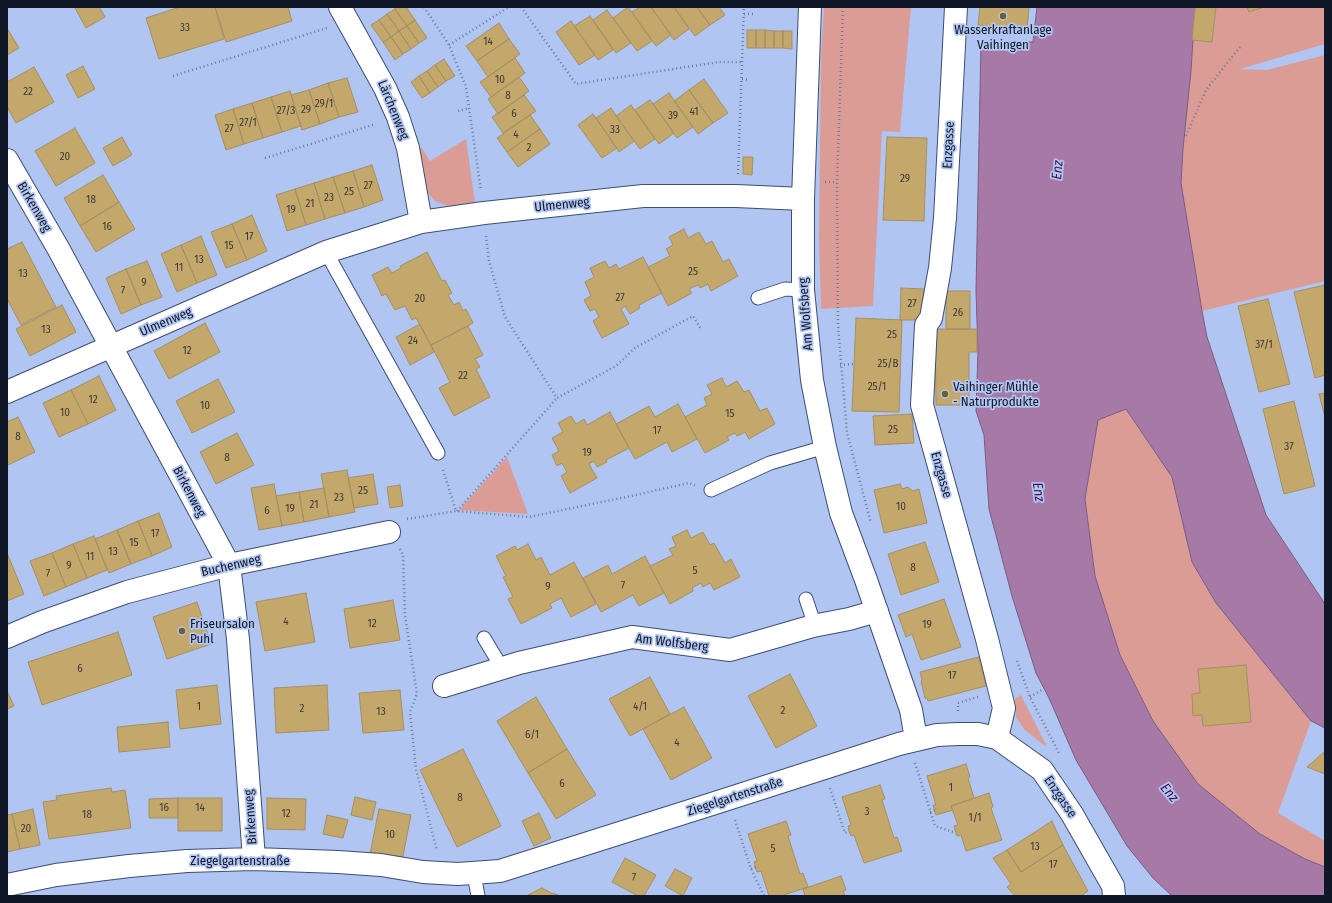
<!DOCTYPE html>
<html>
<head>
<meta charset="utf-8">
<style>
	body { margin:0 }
	#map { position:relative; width:1332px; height:903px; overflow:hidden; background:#b1c5f2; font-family:"Fira Sans Condensed",sans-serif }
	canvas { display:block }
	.frame { position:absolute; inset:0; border:8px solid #101726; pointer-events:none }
</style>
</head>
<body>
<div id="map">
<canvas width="1332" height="903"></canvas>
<div class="frame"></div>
</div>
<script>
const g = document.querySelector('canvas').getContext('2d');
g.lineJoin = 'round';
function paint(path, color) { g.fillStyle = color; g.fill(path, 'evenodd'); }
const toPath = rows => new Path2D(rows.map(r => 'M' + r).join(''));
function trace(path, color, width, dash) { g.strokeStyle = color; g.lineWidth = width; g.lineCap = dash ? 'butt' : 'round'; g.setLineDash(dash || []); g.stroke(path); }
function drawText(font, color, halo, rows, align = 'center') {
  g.font = font + ' "Fira Sans Condensed",sans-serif'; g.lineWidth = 3.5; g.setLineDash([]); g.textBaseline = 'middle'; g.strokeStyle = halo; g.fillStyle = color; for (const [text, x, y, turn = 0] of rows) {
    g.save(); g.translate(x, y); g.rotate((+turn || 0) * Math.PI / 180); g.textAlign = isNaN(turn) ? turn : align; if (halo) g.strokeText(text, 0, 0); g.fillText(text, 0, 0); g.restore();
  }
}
paint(toPath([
	[824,7,911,7,900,132,882,131,873,306,821,309,819,238,821,56],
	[1216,7,1325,7,1325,44,1240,69,1267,70,1325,55,1325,281,1202,311,1181,183,1183,149,1191,71,1192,40,1212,42],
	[466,139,475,203,451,207,435,201,426,191,415,151,421,147,430,161],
	[1126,409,1172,477,1192,562,1216,603,1311,721,1278,813,1325,841,1325,867,1305,859,1260,834,1198,784,1153,721,1120,655,1095,576,1085,499,1098,420],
	[507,457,528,514,459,510],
	[1021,695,1046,745,1045,746,1024,729,1016,717,1015,699]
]), '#dc9c96');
const water = toPath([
	[1037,7,1195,7,1191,71,1183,149,1181,183,1202,311,1207,337,1266,515,1325,604,1325,728,1311,721,1216,603,1192,562,1172,477,1126,409,1098,420,1085,499,1095,576,1120,655,1153,721,1198,784,1260,834,1305,859,1325,867,1325,896,1172,896,1153,878,1127,846,1076,760,1049,698,1036,673,1012,596,989,509,984,435,976,411,978,352,976,291,981,42,1033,42,1037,7]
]);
paint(water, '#a679a7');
trace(water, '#795c80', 1);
const building = toPath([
	[76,7,99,7,105,17,86,28,75,8,76,7],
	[180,7,215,7,224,39,159,59,146,18,180,7],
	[215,7,288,7,292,21,226,42,215,7],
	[397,7,406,7,415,20,407,26,395,9,397,7],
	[628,7,652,41,637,51,613,18,628,7],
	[640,7,651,7,671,35,656,46,632,12,640,7],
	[651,7,674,7,689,29,674,40,651,7],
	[674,7,697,7,710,25,695,36,674,7],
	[697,7,719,7,725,15,710,25,697,7],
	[980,7,1029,7,1027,30,978,25,980,7],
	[1195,7,1216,7,1212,42,1192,40,1195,7],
	[1247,7,1264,7,1249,12,1247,7],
	[395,9,407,26,399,31,387,14,395,9],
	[607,10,631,43,616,53,593,20,607,10],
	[387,14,399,31,391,37,379,20,387,14],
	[590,16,613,50,598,60,574,26,590,16],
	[379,20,391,37,383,42,371,25,379,20],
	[415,20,427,38,419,43,407,26,415,20],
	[571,21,595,55,579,65,556,32,571,21],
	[499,23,509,39,477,61,466,46,499,23],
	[407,26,419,43,411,49,399,31,407,26],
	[7,28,19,48,7,55,7,28],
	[747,30,756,30,756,48,747,48,747,30],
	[756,30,765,30,765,48,756,48,756,30],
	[765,30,774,31,774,48,765,48,765,30],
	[399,31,411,49,403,54,391,37,399,31],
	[774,31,783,31,783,48,774,48,774,31],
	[783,31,792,31,792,49,783,48,783,31],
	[391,37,403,54,395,60,383,42,391,37],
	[509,39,520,54,488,77,477,61,509,39],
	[515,58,525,73,491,97,480,82,515,58],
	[444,59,455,76,446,81,435,65,444,59],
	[435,65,446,81,438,87,427,71,435,65],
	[83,66,95,89,78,98,66,75,83,66],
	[34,67,54,102,16,123,7,107,7,82,34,67],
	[427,71,438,87,430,93,419,76,427,71],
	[419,76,430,93,422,98,411,82,419,76],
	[519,77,529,91,498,114,488,99,519,77],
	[347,78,358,112,339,117,328,83,347,78],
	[704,79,728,113,713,123,689,90,704,79],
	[328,83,339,117,320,124,309,90,328,83],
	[309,90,320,124,302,130,291,95,309,90],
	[689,90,713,123,698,134,674,101,689,90],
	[290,91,301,126,282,132,271,97,290,91],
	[669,93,693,127,677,138,653,104,669,93],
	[524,95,536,111,503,133,492,117,524,95],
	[271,97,282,132,263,138,252,103,271,97],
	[650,100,674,133,659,144,635,110,650,100],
	[252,103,263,138,244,144,233,109,252,103],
	[631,105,655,139,640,149,616,116,631,105],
	[611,108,634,141,619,152,596,118,611,108],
	[233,109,244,144,226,150,215,115,233,109],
	[593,114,617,148,602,158,578,125,593,114],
	[530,115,540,129,507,152,497,138,530,115],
	[75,128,95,163,56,186,35,151,75,128],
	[540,129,550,144,518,167,507,152,540,129],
	[122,137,132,155,113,166,103,148,122,137],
	[887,137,927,138,924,221,883,220,887,137],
	[743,157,753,157,752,175,743,174,743,157],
	[372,165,383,200,364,207,353,171,372,165],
	[353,171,364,207,345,213,333,177,353,171],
	[103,175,119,202,80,226,64,198,103,175],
	[333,177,345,213,325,219,314,183,333,177],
	[314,183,325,219,306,225,295,189,314,183],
	[295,189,306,225,287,231,276,195,295,189],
	[119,202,135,229,96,252,80,226,119,202],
	[252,215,267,251,247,260,232,224,252,215],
	[232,224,247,260,226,268,211,232,232,224],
	[684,229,688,238,699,232,706,244,712,241,723,262,729,259,738,276,711,291,708,284,700,288,698,285,689,289,692,293,668,306,648,267,670,256,666,249,673,245,669,237,684,229],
	[201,236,217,275,197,283,181,245,201,236],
	[22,242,56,307,21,325,7,299,7,249,22,242],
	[181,245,197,283,177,292,161,254,181,245],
	[427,252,442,281,445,280,452,293,448,295,454,305,459,302,463,311,466,309,473,323,431,345,416,318,412,320,405,306,395,310,386,294,382,296,372,275,388,267,392,273,401,268,400,266,427,252],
	[643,257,662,293,639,305,640,308,630,314,625,306,621,309,629,324,602,338,593,321,599,317,595,309,590,311,584,300,591,296,585,282,594,277,590,268,605,261,609,268,616,264,619,269,643,257],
	[147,261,162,297,141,305,126,269,147,261],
	[126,269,141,305,121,314,106,278,126,269],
	[1325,285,1325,375,1315,378,1294,292,1325,285],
	[901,288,924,289,923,320,900,320,901,288],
	[946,291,970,291,970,329,946,329,946,291],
	[1268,299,1290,384,1259,392,1238,306,1268,299],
	[62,305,76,332,30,356,16,329,62,305],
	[856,318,902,320,899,412,852,411,856,318],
	[205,323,220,352,169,379,154,351,205,323],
	[420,324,434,352,410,365,396,337,420,324],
	[468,326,483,355,475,359,480,367,476,369,490,397,454,416,439,388,450,382,431,345,468,326],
	[935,329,977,329,977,352,969,352,969,405,936,405,935,329],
	[99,376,116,410,88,424,71,390,99,376],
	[722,378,726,387,737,381,744,392,749,390,760,411,767,408,775,424,749,439,745,432,737,436,735,433,727,437,729,440,705,453,685,417,707,405,704,398,712,394,707,385,722,378],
	[218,379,235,412,192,433,176,401,218,379],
	[71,390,88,424,59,437,43,403,71,390],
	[1325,393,1325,417,1319,394,1325,393],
	[1294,401,1315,486,1284,494,1263,409,1294,401],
	[678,404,697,439,672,452,667,442,635,459,616,424,649,406,655,417,678,404],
	[610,412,629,448,606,460,607,462,597,467,594,461,589,464,597,478,570,493,561,476,567,472,562,463,557,466,552,455,559,451,552,438,563,432,558,423,571,416,576,424,584,419,587,425,610,412],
	[912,414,914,443,875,445,873,416,912,414],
	[18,417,35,452,8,465,7,463,7,422,18,417],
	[237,433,254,465,216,484,200,452,237,433],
	[347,470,355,512,329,517,321,474,347,470],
	[373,474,378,504,354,508,348,478,373,474],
	[274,484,282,526,259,530,251,488,274,484],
	[900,484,902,489,908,487,913,491,919,489,927,523,884,533,874,490,900,484],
	[400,485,403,506,390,508,387,487,400,485],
	[324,488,329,517,304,522,299,492,324,488],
	[299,492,304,522,282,526,276,496,299,492],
	[159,513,172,547,152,556,138,521,159,513],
	[138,521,152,556,131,564,117,530,138,521],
	[117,530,131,564,109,573,95,539,117,530],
	[687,530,691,538,703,532,710,545,714,543,725,563,731,559,740,577,714,590,710,583,703,587,701,583,692,588,693,591,670,604,650,566,673,555,669,549,676,546,672,537,687,530],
	[94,536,107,570,87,578,73,544,94,536],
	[925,542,939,582,901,595,888,554,925,542],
	[73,544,87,578,66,587,52,553,73,544],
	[528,544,536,560,541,557,550,575,574,562,596,604,571,617,561,598,550,604,552,608,521,624,508,599,513,597,503,577,506,576,496,556,515,546,517,550,528,544],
	[7,553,24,594,7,601,7,553],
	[52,553,66,587,44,596,30,561,52,553],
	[645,556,664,593,639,606,633,595,601,612,583,578,608,565,612,574,645,556],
	[306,593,315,642,265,651,256,602,306,593],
	[944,599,961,647,921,660,912,634,906,637,898,615,944,599],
	[393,600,400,640,350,648,344,609,393,600],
	[197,602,211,644,167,659,153,617,197,602],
	[118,632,132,675,42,705,28,662,118,632],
	[979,657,986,686,928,701,927,698,925,698,921,681,922,680,920,672,979,657],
	[1246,665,1251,722,1203,726,1202,715,1193,716,1192,694,1200,693,1198,669,1246,665],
	[790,674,817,726,776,748,748,696,790,674],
	[650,677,670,714,630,736,609,699,650,677],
	[217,685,221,724,180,729,176,690,217,685],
	[327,685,329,730,276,733,274,688,327,685],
	[400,690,404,730,363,733,359,693,400,690],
	[7,691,14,706,7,709,7,691],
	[536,697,567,749,528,773,497,721,536,697],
	[684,707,712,758,671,780,643,729,684,707],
	[168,722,170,747,119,752,117,727,168,722],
	[463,749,501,826,457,847,420,770,463,749],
	[567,749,596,795,556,819,528,773,567,749],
	[1323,753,1325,754,1325,774,1307,767,1323,753],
	[966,764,970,777,968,778,974,798,951,806,953,810,936,815,933,805,936,805,927,776,966,764],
	[880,785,885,799,882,800,894,838,897,837,902,851,864,863,854,835,851,836,849,831,848,826,851,825,842,797,880,785],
	[111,788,112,792,125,790,131,828,49,839,43,802,57,800,56,796,111,788],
	[989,793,993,807,991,808,1002,840,966,851,961,835,957,836,954,826,958,825,951,806,989,793],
	[355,797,376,802,372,820,351,815,355,797],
	[178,798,222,798,222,831,178,831,178,798],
	[178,798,178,818,149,818,149,799,178,798],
	[267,798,306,799,305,830,267,829,267,798],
	[33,809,40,845,20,849,12,814,33,809],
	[379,809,411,815,402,861,370,854,379,809],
	[539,813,551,838,534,846,522,821,539,813],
	[12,814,20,849,7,852,7,815,12,814],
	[327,815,348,820,343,838,323,834,327,815],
	[786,821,791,835,788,836,800,874,803,873,808,887,781,896,769,896,761,871,757,872,754,862,757,861,748,834,786,821],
	[1052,821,1063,845,1021,872,1007,850,1052,821],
	[1063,845,1088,891,1081,896,1015,896,1007,887,1011,884,993,858,1007,850,1021,872,1063,845],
	[625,858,656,875,644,896,638,896,612,882,625,858],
	[675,869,692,878,683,896,665,886,675,869],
	[841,876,846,890,843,891,845,896,805,896,803,889,841,876],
	[542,888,553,894,553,893,560,896,526,896,542,888]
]);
paint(building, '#c3a76b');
trace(building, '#a48f62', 1);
const lane = toPath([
	[326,252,438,453],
	[758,298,785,289,803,290],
	[711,490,770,463,825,447],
	[806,599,812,617,813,626],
	[484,638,496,658,498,669],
	[474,874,478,896]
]);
const street = toPath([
	[340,7,385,88,398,117,408,148,421,222],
	[810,7,803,199,803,290,812,380,825,447,841,513,866,580,911,710,916,739],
	[956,7,945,218,940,268,931,318,926,325,922,405,987,639,1004,708,997,738],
	[7,160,58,248,229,565,238,639,254,859],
	[7,392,326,252,421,222,484,213,643,196,736,196,803,199],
	[7,637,42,622,127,592,229,565,389,532],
	[444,686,519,663,632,637,730,650,813,626,849,619,877,611],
	[7,885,56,875,129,866,187,861,254,859,338,862,381,865,423,872,458,874,500,871,715,803,899,744,937,735,958,734,978,734,997,738,1042,770,1072,814,1113,886,1114,896]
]);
trace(lane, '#3d4e73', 15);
trace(street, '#3d4e73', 24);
trace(toPath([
	[424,7,449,45,466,87,481,191],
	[521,7,576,84,719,62,743,62],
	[843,7,837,182,838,325,847,433,871,523],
	[744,14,756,14],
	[449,45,509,7],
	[173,76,327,28],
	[742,79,750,80],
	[458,111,469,108],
	[1186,136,1206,90,1240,47],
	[265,158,376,124],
	[738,174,744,7],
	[825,182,837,182],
	[486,236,489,261,505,317,557,398,616,366,635,348,693,316,701,329],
	[840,365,854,364],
	[443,470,456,511],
	[457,511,557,398],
	[407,519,456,511,529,517,631,496,689,483,695,485],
	[400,549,403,555,405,615,417,694,410,712,416,769,437,851],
	[1017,661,1025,683,1030,697,1060,755],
	[1030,697,1042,690],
	[958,711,958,703,978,697],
	[915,763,935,826,953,832,956,831],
	[830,788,845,833,849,831],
	[930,812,935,810],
	[735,820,751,869,764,896],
	[751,869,756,867]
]), '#6c7b9b', 2.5, [1, 3]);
trace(lane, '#fff', 13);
trace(street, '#fff', 22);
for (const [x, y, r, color] of [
	[1003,16,4,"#735e2d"],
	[945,394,4,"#735e2d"],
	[182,631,4,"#735e2d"]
]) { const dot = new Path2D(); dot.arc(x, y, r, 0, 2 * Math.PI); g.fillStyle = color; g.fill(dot); trace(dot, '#b1c5f2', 1.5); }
drawText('11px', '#3d3b37', null, [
	["33",185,28],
	["14",488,42],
	["10",500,80],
	["22",28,92],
	["8",508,96],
	["29/1",324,104],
	["29",306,110],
	["27/3",286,111],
	["41",694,112],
	["6",514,114],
	["39",673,116],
	["27/1",248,123],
	["27",229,129],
	["33",615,130],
	["4",516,135],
	["2",529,148],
	["20",65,157],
	["29",905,179],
	["27",368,186],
	["25",349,192],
	["23",329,198],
	["18",91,200],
	["21",310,204],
	["19",291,210],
	["16",107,227],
	["17",249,237],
	["15",229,246],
	["13",199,260],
	["11",179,268],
	["25",693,272],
	["13",23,274],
	["9",144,283],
	["7",123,291],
	["27",620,298],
	["20",420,299],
	["27",912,304],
	["26",958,313],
	["13",46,330],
	["25",892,335],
	["24",413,341],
	["37/1",1264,345],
	["12",187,351],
	["25/B",888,364],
	["22",463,376],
	["25/1",877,387],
	["12",93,400],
	["10",205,406],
	["10",65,413],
	["15",730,414],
	["25",893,430],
	["17",657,431],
	["8",18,437],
	["37",1289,447],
	["19",587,453],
	["8",227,458],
	["25",363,491],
	["23",339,498],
	["21",314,505],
	["10",901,507],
	["19",290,509],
	["6",267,511],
	["17",155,534],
	["15",134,543],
	["13",113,552],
	["11",90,557],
	["9",69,566],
	["8",913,568],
	["5",695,571],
	["7",48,574],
	["7",623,586],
	["9",548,587],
	["4",286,622],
	["12",372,624],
	["19",927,625],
	["6",80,669],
	["17",952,676],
	["1",199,707],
	["4/1",640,707],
	["2",302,709],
	["2",783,711],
	["13",381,712],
	["6/1",532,735],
	["4",677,743],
	["6",562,784],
	["1",951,788],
	["8",460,798],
	["16",164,808],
	["14",200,808],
	["3",867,812],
	["12",286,814],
	["18",87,815],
	["1/1",975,818],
	["20",26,829],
	["10",390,835],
	["13",1035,847],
	["5",773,849],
	["17",1053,865],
	["7",634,878]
]);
drawText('13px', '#101726', '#b1c5f2', [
	["Wasserkraftanlage",1003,30,"center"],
	["Vaihingen",1003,45,"center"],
	["Vaihinger Mühle",953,387],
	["- Naturprodukte",953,402],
	["Friseursalon",190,624],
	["Puhl",190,639]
], 'left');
drawText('13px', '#101726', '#b1c5f2', [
	["Lärchenweg",393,110,68],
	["Enzgasse",949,145,-87],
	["Ulmenweg",562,205,-6],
	["Birkenweg",34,207,60],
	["Am Wolfsberg",806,314,-94],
	["Ulmenweg",166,322,-23],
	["Enzgasse",941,475,74],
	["Birkenweg",189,492,62],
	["Buchenweg",231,566,-13],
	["Am Wolfsberg",672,643,7],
	["Ziegelgartenstraße",735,797,-18],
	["Enzgasse",1060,797,56],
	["Birkenweg",251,817,-94],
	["Ziegelgartenstraße",240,861]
]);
drawText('italic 14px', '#48104b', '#b1c5f2', [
	["Enz",1058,170,-85],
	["Enz",1038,492,82],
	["Enz",1169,793,50]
]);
</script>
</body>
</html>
